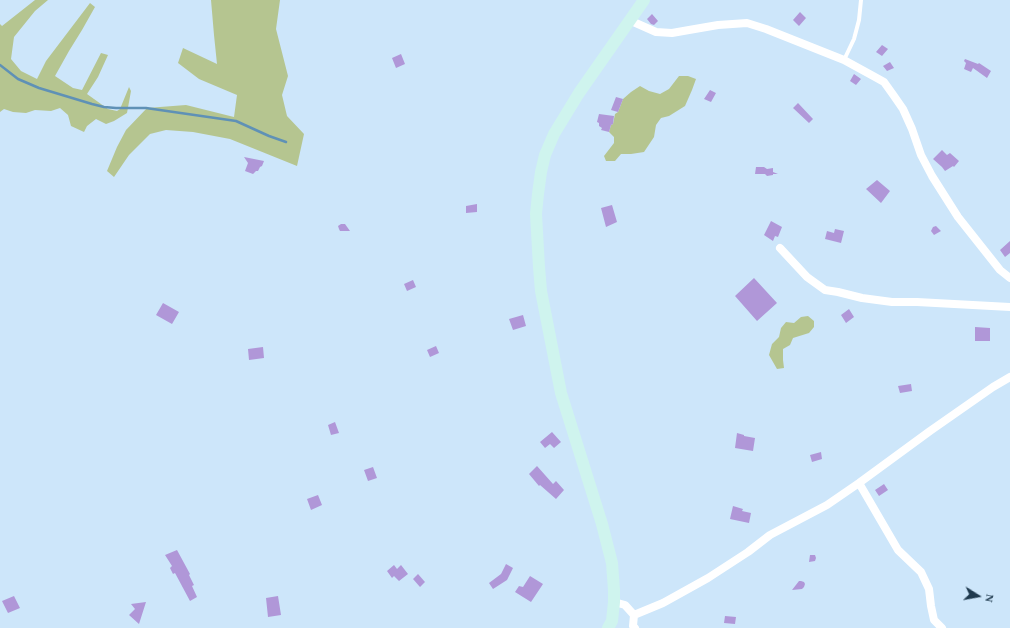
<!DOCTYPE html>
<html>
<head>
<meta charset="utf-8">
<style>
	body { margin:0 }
	#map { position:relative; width:1010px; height:628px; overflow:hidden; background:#cde6fa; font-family:"Times New Roman",serif }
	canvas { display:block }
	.north { position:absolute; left:958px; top:576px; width:40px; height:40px; -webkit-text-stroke:3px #cde6fa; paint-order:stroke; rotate:101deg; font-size:11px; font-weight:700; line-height:16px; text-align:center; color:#1f3a4e }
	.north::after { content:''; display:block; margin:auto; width:14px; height:18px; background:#1f3a4e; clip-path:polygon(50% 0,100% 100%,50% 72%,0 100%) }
</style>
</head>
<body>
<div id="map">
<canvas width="1010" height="628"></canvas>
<div class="north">N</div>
</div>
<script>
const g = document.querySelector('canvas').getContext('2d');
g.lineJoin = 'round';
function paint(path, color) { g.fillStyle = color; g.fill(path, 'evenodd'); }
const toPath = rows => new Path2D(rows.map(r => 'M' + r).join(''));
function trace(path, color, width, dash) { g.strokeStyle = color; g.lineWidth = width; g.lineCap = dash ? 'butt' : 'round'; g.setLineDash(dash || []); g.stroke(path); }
paint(toPath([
	[35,0,48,0,35,11,14,37,11,59,21,71,37,79,46,61,90,3,95,7,82,30,69,51,55,76,73,88,82,90,101,53,108,55,98,77,87,94,108,109,117,111,120,109,129,87,131,91,127,113,114,121,106,124,96,119,87,126,84,132,71,126,68,115,60,108,51,111,35,110,26,113,13,112,4,109,0,112,0,24,2,26],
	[211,0,280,0,276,29,288,76,282,95,287,116,304,134,297,166,230,139,193,132,166,130,150,134,129,155,114,177,107,171,117,147,126,130,147,108,186,105,234,117,237,95,199,79,178,63,183,48,217,64,214,35],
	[679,76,688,76,696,79,692,90,685,106,669,116,661,118,656,125,654,137,644,152,631,154,621,154,615,161,606,161,604,156,614,143,614,137,609,132,611,125,613,124,615,114,618,112,623,99,631,92,640,86,649,91,660,94,669,89],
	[808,316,814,321,814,327,809,333,793,338,790,345,783,349,783,360,784,368,777,369,769,355,772,344,779,337,781,328,786,322,794,323,801,317]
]), '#b5c590');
trace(toPath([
	[0,65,18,79,39,88,92,104,104,107,116,108,146,108,236,121,269,136,286,142]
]), '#5f91b6', 2.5);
paint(toPath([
	[800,12,806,18,799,26,793,20],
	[652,14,658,21,654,25,651,24,647,19],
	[882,45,888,49,882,56,876,52],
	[401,54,405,64,396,68,392,58],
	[965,59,978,64,979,63,991,71,987,78,973,68,971,72,964,69,966,63,964,61],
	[890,62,894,68,887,71,883,66],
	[854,74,861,79,856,85,850,81],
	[710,90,716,93,711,102,704,99],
	[616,97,623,99,618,112,611,110],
	[798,103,813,119,809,123,793,108],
	[599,114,614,116,613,124,611,125,609,132,601,130,602,128,599,126,599,123,597,122],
	[942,150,947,155,950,153,959,161,954,167,953,166,945,171,942,167,933,159],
	[244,157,264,161,262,166,260,167,258,171,256,171,253,174,245,171,248,163],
	[756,167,764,167,767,169,773,168,773,172,778,174,773,174,773,175,767,176,765,174,755,174],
	[877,180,890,191,881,203,866,189],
	[477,204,477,212,466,213,466,206],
	[612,205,617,222,606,227,601,208],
	[771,221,782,227,778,237,775,236,773,241,764,235],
	[341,224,345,224,350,231,340,231,339,229,338,226],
	[936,226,941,231,934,235,931,231,933,227],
	[835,229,844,231,841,243,825,239,827,231,834,233],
	[1010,241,1010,253,1005,257,1000,250],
	[754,278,777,303,757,321,735,296],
	[413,280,416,287,407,291,404,284],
	[163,303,179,312,172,324,156,315],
	[849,309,854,317,846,323,841,315],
	[523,315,526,326,513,330,509,319],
	[975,327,990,328,990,341,975,341],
	[436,346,439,353,430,357,427,350],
	[263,347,264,358,249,360,248,349],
	[911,384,912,391,900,393,898,386],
	[335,422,339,433,331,435,328,425],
	[552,432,561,442,554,448,550,444,545,448,540,442],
	[737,433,744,435,744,436,755,438,753,451,735,448],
	[821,452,822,459,812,462,810,455],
	[537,466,553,484,556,481,564,490,556,499,540,485,539,486,529,474],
	[373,467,377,478,368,481,364,470],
	[884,484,888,490,879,496,875,490],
	[318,495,322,505,311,510,307,499],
	[733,506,743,509,742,511,751,513,749,523,730,519],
	[177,550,190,574,189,575,194,585,192,586,197,597,190,601,175,573,173,574,170,568,172,566,165,555],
	[810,555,815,555,816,558,815,561,809,562],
	[506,564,513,568,507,580,493,589,489,583,501,574],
	[394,565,397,569,401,565,408,574,399,581,394,576,392,578,387,571],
	[418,574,425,582,420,587,413,579],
	[530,576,543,584,531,602,515,592,519,586,523,587],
	[799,581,801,581,804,582,805,584,804,587,802,589,792,590],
	[14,596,20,608,8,613,2,601],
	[278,596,281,615,268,617,266,598],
	[146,602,139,624,129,615,135,609,131,604],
	[725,616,736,617,735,624,724,623]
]), '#b097d8');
trace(toPath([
	[844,60,854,39,859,20,861,0]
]), '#fff', 4);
trace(toPath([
	[629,20,656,32,672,33,689,30,718,25,747,23,766,29,844,60,875,77,884,82,894,96,903,109,912,129,921,155,932,176,958,217,1000,270,1010,278],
	[780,248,807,277,825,290,838,292,862,298,892,302,917,302,1010,307],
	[859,483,898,550,921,572,929,589,931,606,934,620,942,628],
	[614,602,625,605,634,615,663,603,708,578,748,552,770,535,827,505,859,483,930,431,993,387,1010,377],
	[634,615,633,626,635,628]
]), '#fff', 8);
trace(toPath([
	[608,628,612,621,614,602,614,590,612,563,602,524,561,393,541,291,539,267,536,214,538,194,541,172,545,155,554,134,579,93,644,0]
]), '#cff4ee', 12);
</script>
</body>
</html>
